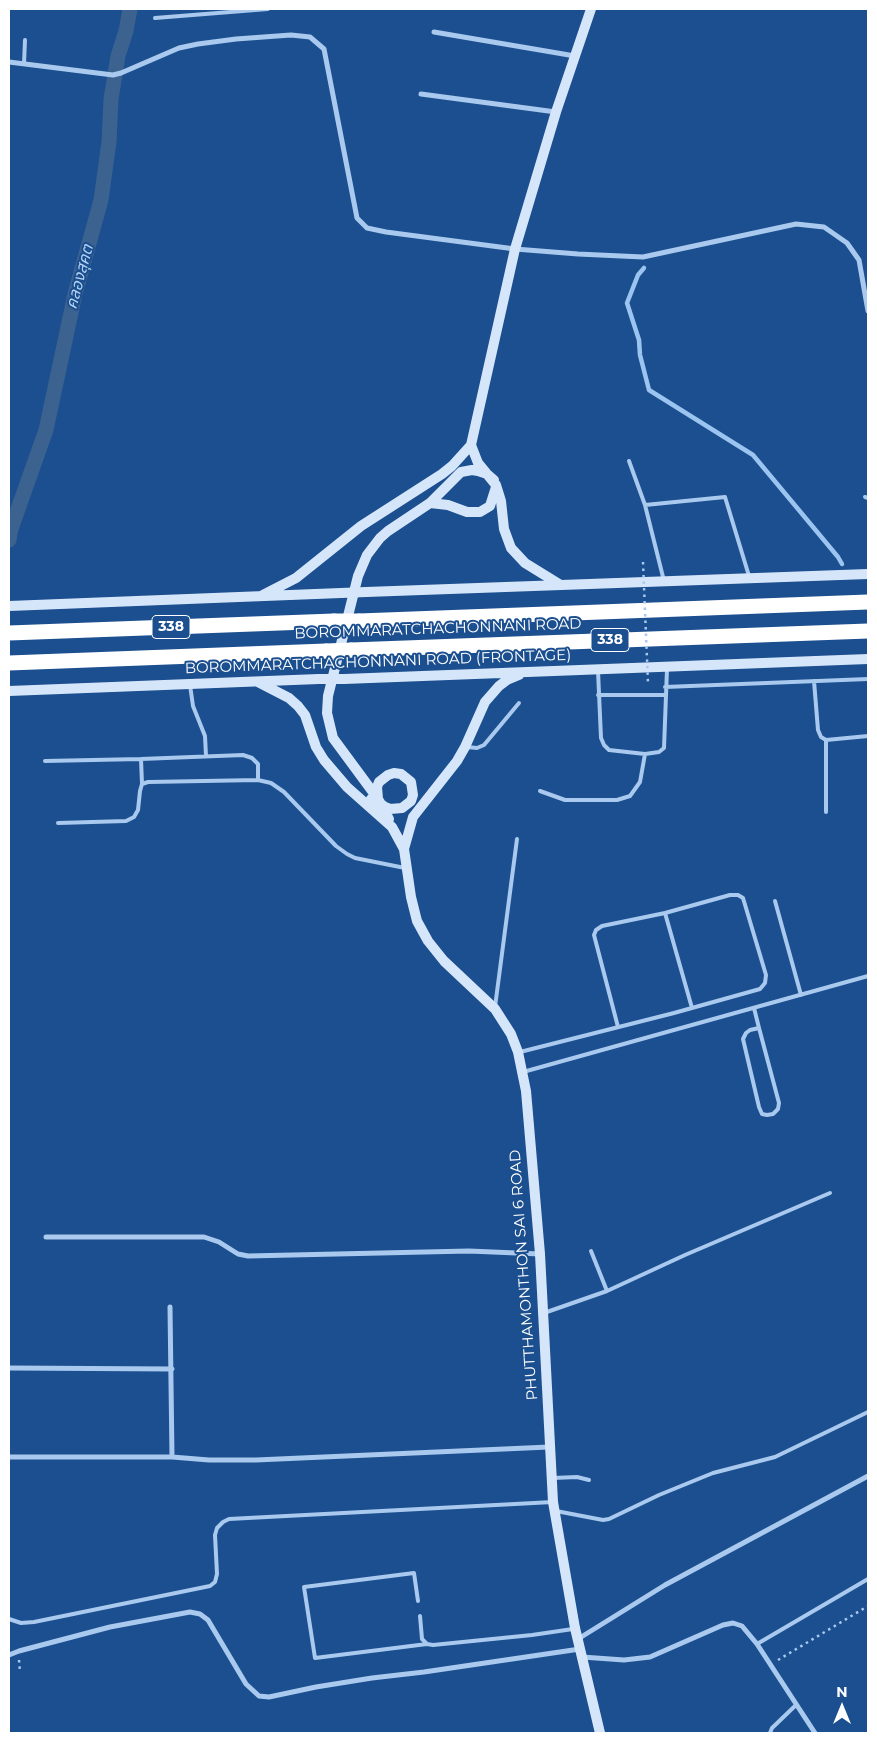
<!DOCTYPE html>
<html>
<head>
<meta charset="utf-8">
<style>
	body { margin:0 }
	#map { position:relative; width:877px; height:1742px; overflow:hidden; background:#1b4f8f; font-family:Montserrat,sans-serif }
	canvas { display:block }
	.frame { position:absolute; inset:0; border:10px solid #fff; pointer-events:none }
	.north { position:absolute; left:817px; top:1682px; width:50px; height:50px; -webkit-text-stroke:4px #1b4f8f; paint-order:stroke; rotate:0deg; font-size:14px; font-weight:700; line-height:20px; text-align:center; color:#fff }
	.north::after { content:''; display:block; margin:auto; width:18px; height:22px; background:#fff; clip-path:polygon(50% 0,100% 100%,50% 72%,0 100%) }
</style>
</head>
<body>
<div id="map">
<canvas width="877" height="1742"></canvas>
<div class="frame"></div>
<div class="north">N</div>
</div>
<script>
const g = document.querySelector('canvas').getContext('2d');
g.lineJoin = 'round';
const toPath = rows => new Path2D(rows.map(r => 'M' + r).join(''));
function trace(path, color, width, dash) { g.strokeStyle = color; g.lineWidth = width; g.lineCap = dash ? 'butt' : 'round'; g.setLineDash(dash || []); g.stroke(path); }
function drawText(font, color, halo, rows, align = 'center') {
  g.font = font + ' Montserrat,"Noto Sans Thai",sans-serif'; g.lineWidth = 4; g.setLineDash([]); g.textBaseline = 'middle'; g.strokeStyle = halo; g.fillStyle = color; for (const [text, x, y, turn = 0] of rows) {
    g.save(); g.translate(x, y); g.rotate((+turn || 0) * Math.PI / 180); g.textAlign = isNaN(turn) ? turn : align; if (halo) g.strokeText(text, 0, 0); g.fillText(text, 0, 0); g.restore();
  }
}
trace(toPath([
	[644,268,638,275,627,303,639,340,640,355,649,390,753,455,838,557,842,564]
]), '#9cc4f0', 4.5);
trace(toPath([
	[9,540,11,529,46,430,75,294,101,200,109,142,111,99,118,56,126,31,130,9]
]), '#3c6290', 15);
trace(toPath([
	[19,1660,20,1672],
	[778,1660,868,1606]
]), '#a9c9ee', 2.5, [2.5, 4]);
trace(toPath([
	[155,18,268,9],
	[24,64,25,40],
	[629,461,645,505],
	[865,497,868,498],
	[664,581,645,505,725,497,749,576],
	[598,671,601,738,604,745,609,750,645,754,659,752,664,748,667,669],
	[814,681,818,730,821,737,826,740,868,736],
	[190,685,193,706,205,736,206,756],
	[665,687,868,679],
	[598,695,665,695],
	[467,747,477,748,484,745,519,703],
	[141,759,243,755,252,758,258,764,258,780],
	[45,761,141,759,142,784],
	[540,791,565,800,617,800,630,796,640,782,645,754],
	[826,812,826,740],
	[58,823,126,821,134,817,138,810,140,791,142,784,148,782,258,780,271,783,284,792,336,846,347,854,355,858,405,868],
	[775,901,801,995],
	[495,1007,517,839],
	[754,1008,759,1028,779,1103,778,1109,773,1114,767,1115,762,1114,759,1107,743,1039,746,1033,750,1030,759,1028],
	[618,1027,594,935,596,930,602,926,665,913,692,1008],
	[520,1052,674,1013,760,989,765,983,766,975,743,898,738,895,730,895,665,913],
	[523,1072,868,976],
	[591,1251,607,1291],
	[544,1313,607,1291,685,1255,830,1193],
	[553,1478,577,1477,589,1480],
	[556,1511,603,1520,609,1519,659,1495,713,1473,775,1457,868,1412],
	[418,1601,414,1573,304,1587,315,1658,427,1644],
	[420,1616,422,1639,427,1644,433,1645,532,1635,573,1629],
	[9,1619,21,1623,34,1622,210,1586,215,1582,217,1574,215,1535,217,1528,223,1522,229,1519,553,1502],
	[757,1644,868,1579],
	[770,1733,772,1728,796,1705]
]), '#a9c9ee', 4);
trace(toPath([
	[434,32,575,56],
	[9,62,113,75,121,73,179,48,198,44,236,39,291,35,310,37,324,49,357,218,367,228,386,232,515,249,578,254,643,257,796,224,824,227,847,243,859,260,868,311],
	[421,94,556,112],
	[46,1237,204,1237,219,1242,238,1254,248,1256,469,1251,540,1254],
	[170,1307,172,1457],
	[9,1368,172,1369],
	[9,1457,172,1457,209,1460,256,1460,549,1447],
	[578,1639,665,1585,868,1476],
	[9,1655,19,1651,110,1627,190,1612,200,1614,208,1620,246,1684,259,1696,269,1697,316,1687,372,1678,424,1672,580,1649],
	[582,1657,624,1660,650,1657,723,1625,733,1623,742,1626,757,1644,815,1733]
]), '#a9c9ee', 5);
trace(toPath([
	[471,445,478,463,496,485,501,501,504,529,511,548,525,563,559,584],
	[430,503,448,505,467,512,480,512,490,506,496,487],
	[366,592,868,574],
	[261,596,296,578,361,526,442,474,452,466,471,445,515,249,556,112,591,9],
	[9,606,341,593],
	[344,679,868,659],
	[258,682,289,698,298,706,305,715,316,747,324,760,347,787,392,827,404,849,411,897,417,921,428,941,444,961,495,1009,511,1034,518,1052,526,1091,540,1254,553,1502,575,1628,600,1733],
	[9,691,319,679],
	[371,799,381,804,385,807,390,809,402,808,411,801,413,795,411,782,401,774,394,773,388,775,379,782,377,787,378,799,381,804,389,819],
	[378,799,333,738,327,713,328,696,358,576,367,555,380,538,388,531,430,503,461,472,472,470,478,471,487,474,494,480],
	[404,849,413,817,457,761,465,747,485,702,499,686,507,680,519,675]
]), '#d6e6fa', 10);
trace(toPath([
	[359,621,868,602],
	[9,633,334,621],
	[351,650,868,631],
	[9,663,326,651]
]), '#fff', 15);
trace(toPath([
	[643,562,648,683]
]), '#a9c9ee', 2.5, [2.5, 4]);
trace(toPath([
	[341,593,366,592],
	[319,679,344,679]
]), '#d6e6fa', 10);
trace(toPath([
	[334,621,359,621],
	[326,651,351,650]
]), '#fff', 15);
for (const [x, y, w] of [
	[171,627,38],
	[610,640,38]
]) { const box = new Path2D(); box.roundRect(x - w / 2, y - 11.5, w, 23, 4); g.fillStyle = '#1b4f8f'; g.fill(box); trace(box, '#fff', 1); }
drawText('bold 14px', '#fff', null, [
	["338",171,627],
	["338",610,640]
]);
drawText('15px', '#fff', '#1b4f8f', [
	["BOROMMARATCHACHONNANI ROAD",438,629,-2],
	["BOROMMARATCHACHONNANI ROAD (FRONTAGE)",378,662,-2],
	["PHUTTHAMONTHON SAI 6 ROAD",524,1275,-94]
]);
drawText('italic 16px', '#b5d3f5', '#1b4f8f', [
	["คลองสุคต",80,277,-75]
]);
</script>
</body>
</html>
